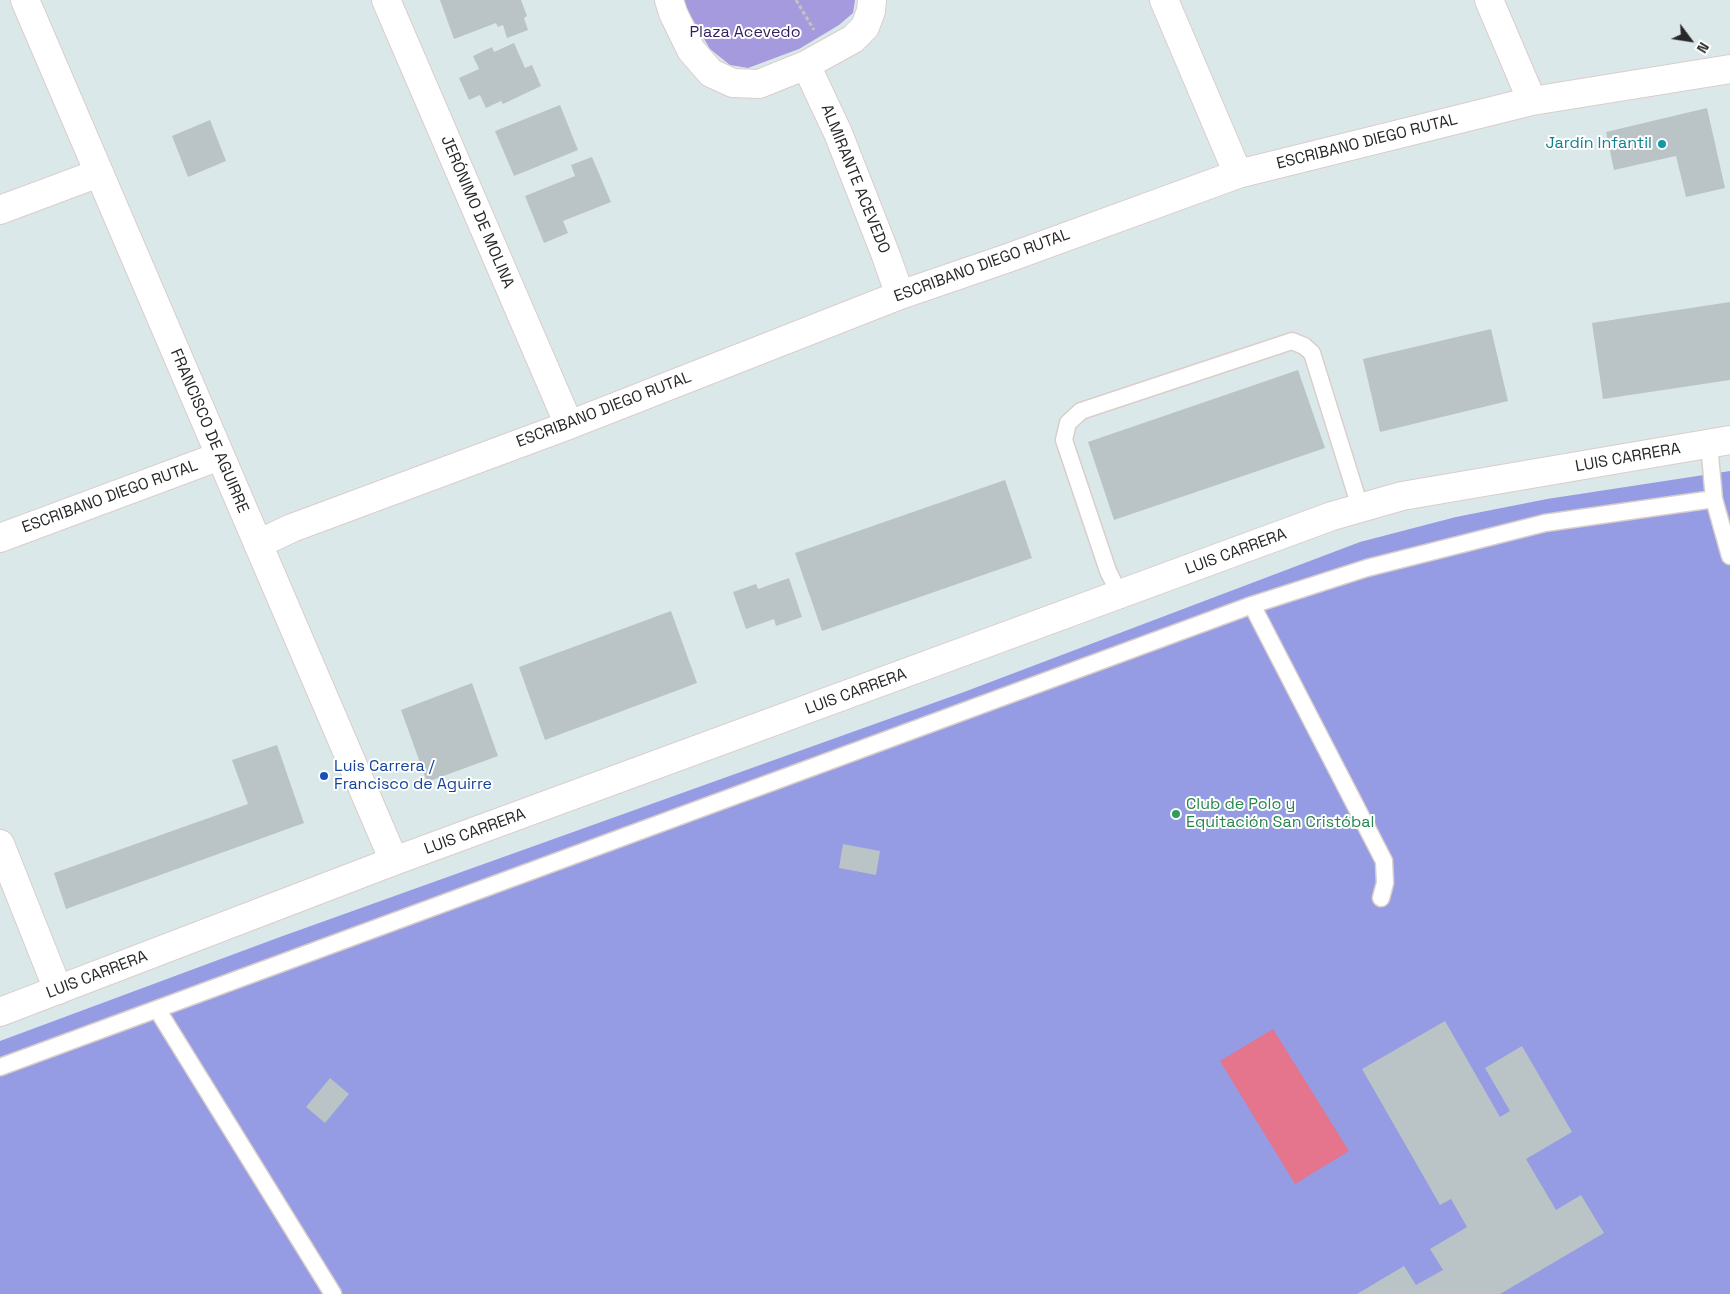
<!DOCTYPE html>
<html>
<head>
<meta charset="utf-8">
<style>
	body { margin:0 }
	#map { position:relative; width:1730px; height:1294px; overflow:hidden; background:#dbe8ea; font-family:"Space Grotesk",sans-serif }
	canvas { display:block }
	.north { position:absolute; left:1665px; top:15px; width:50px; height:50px; -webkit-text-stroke:4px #fff; paint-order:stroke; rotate:121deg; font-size:14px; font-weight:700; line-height:20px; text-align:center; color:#282828 }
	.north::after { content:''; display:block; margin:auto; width:18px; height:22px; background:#282828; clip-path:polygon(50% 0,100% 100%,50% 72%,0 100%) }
</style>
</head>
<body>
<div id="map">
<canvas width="1730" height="1294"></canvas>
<div class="north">N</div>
</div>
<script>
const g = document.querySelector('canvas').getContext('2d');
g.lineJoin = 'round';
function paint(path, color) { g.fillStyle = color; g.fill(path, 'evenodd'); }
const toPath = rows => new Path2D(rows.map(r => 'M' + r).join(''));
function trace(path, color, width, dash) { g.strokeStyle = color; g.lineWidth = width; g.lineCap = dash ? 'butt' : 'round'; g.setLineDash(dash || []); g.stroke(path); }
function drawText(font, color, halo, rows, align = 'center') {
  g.font = font + ' "Space Grotesk",sans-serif'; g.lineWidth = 4; g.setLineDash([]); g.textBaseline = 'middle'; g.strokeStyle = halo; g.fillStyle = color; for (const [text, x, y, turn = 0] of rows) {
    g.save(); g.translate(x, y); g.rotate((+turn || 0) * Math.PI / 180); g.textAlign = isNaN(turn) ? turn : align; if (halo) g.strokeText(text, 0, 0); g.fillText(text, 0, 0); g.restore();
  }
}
paint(toPath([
	[684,0,855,0,853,13,839,25,799,49,748,68,730,65,710,49,689,13]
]), '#a59add');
paint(toPath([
	[1730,471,1730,1294,0,1294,0,1041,280,937,964,692,1360,542,1456,517,1547,499]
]), '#969ce4');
paint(toPath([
	[1273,1029,1349,1151,1295,1184,1220,1061]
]), '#e5748d');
paint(toPath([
	[440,0,521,0,527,16,524,18,528,30,507,38,503,25,498,27,496,23,454,39],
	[514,43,525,68,532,65,541,86,503,104,501,101,486,108,480,95,469,100,459,78,479,69,473,56,492,47,494,52],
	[560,105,578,150,514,176,495,131],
	[1707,108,1725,188,1686,197,1676,156,1614,170,1606,132],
	[210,120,226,161,188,177,172,136],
	[592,157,611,202,563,221,568,233,544,243,525,196,575,176,571,165],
	[1730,302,1730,380,1603,399,1592,323],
	[1491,329,1508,401,1380,432,1363,359],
	[1298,370,1325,448,1114,520,1088,442],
	[1005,480,1032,558,822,631,795,553],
	[789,578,802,617,776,626,774,619,746,629,733,592,756,584,758,589],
	[671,611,697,683,545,740,519,667],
	[472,683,498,756,427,782,401,710],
	[277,745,304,823,66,909,54,873,248,804,232,760],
	[843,844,880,851,876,875,839,868],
	[1445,1021,1500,1117,1510,1111,1485,1068,1522,1046,1572,1132,1526,1159,1556,1210,1581,1195,1604,1233,1500,1294,1357,1294,1404,1266,1416,1285,1443,1270,1430,1249,1467,1227,1451,1199,1440,1205,1362,1069],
	[330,1078,349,1094,325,1123,306,1107]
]), '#bac3c5');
const lane = toPath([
	[1709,444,1714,499,1730,556],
	[1120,595,1108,571,1064,440,1068,423,1081,411,1292,341,1304,346,1312,353,1360,507],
	[1252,605,1384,861,1385,883,1381,898],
	[157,1009,333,1294],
	[0,1067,1252,605,1367,568,1545,523,1714,499]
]);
const street = toPath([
	[386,0,569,425],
	[669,0,673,13,691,50,711,73,733,83,759,84,806,65,853,39,865,27,871,11,872,0],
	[1164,0,1238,174],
	[1489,0,1532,101],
	[806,65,838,133,885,253,900,295],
	[0,210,99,173],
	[0,538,220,456],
	[258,544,292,528,569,425,900,295,1008,258,1238,174,1532,101,1730,69],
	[0,844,58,990]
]);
const secondary = toPath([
	[25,0,394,861],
	[0,1012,394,861,1332,516,1402,496,1730,440]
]);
trace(lane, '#d9cec9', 19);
trace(street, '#d9cec9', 30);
trace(secondary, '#d9cec9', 30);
trace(toPath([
	[796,0,814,30]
]), '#c3c3c3', 3, [4, 2.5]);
trace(lane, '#fff', 16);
trace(street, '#fff', 28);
trace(secondary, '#fff', 28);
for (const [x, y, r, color] of [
	[1662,144,5,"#0f9aa8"],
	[324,776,5,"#1a4fb4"],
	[1176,814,5,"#2e9e5b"]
]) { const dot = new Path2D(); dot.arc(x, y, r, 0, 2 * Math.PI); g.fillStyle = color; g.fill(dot); trace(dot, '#fff', 2); }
drawText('16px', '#321e5f', '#fff', [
	["Plaza Acevedo",745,33]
]);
drawText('16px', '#282828', '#fff', [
	["ESCRIBANO DIEGO RUTAL",1367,142,-14],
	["ALMIRANTE ACEVEDO",855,179,68],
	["JERÓNIMO DE MOLINA",477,212,67],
	["ESCRIBANO DIEGO RUTAL",982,266,-20],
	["ESCRIBANO DIEGO RUTAL",604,410,-21],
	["FRANCISCO DE AGUIRRE",209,431,67],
	["LUIS CARRERA",1628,458,-10],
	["ESCRIBANO DIEGO RUTAL",110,497,-20],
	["LUIS CARRERA",1236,552,-20],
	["LUIS CARRERA",856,692,-20],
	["LUIS CARRERA",475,832,-20],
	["LUIS CARRERA",97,975,-21]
]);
drawText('16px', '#0d838f', '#fff', [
	["Jardín Infantil",1652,144]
], 'right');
drawText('16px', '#164399', '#fff', [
	["Luis Carrera /",334,767],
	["Francisco de Aguirre",334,785]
], 'left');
drawText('16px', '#27864d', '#fff', [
	["Club de Polo y",1186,805],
	["Equitación San Cristóbal",1186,823]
], 'left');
</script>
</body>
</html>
